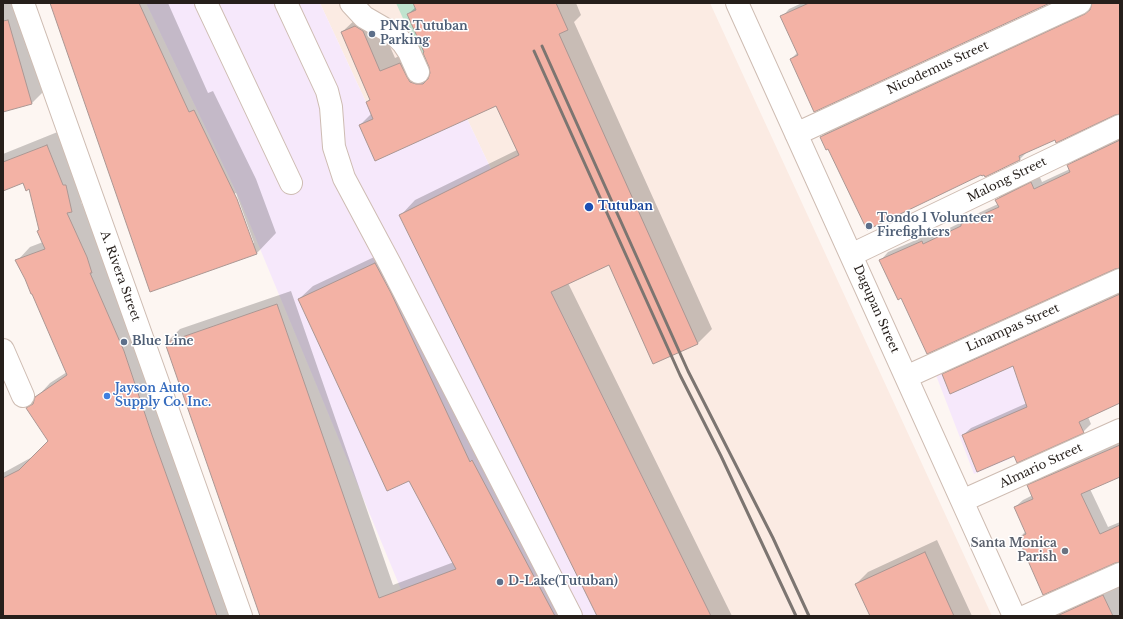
<!DOCTYPE html>
<html>
<head>
<meta charset="utf-8">
<style>
	body { margin:0 }
	#map { position:relative; width:1123px; height:619px; overflow:hidden; background:#fdf6f2; font-family:"Libre Baskerville",serif }
	canvas { display:block }
	.frame { position:absolute; inset:0; border:4px solid #261f1b; pointer-events:none }
</style>
</head>
<body>
<div id="map">
<canvas width="1123" height="619"></canvas>
<div class="frame"></div>
</div>
<script>
const g = document.querySelector('canvas').getContext('2d');
g.lineJoin = 'round';
function paint(path, color) { g.fillStyle = color; g.fill(path, 'evenodd'); }
const toPath = rows => new Path2D(rows.map(r => 'M' + r).join(''));
function trace(path, color, width, dash) { g.strokeStyle = color; g.lineWidth = width; g.lineCap = dash ? 'butt' : 'round'; g.setLineDash(dash || []); g.stroke(path); }
function drawText(font, color, halo, rows, align = 'center') {
  g.font = font + ' "Libre Baskerville",serif'; g.lineWidth = 3; g.setLineDash([]); g.textBaseline = 'middle'; g.strokeStyle = halo; g.fillStyle = color; for (const [text, x, y, turn = 0] of rows) {
    g.save(); g.translate(x, y); g.rotate((+turn || 0) * Math.PI / 180); g.textAlign = isNaN(turn) ? turn : align; if (halo) g.strokeText(text, 0, 0); g.fillText(text, 0, 0); g.restore();
  }
}
paint(toPath([
	[320,3,710,3,992,616,711,616,491,169,443,68,366,102]
]), '#fbebe3');
paint(toPath([
	[146,3,320,3,366,102,443,68,491,169,711,616,412,616,239,198],
	[1016,332,1023,347,1054,440,974,474,934,370]
]), '#f6e8fb');
paint(toPath([
	[396,3,413,3,416,10,407,14,427,58,422,60]
]), '#bfe3ce');
paint(toPath([
	[3,3,21,3,43,92,32,103,3,111],
	[51,3,168,3,208,93,213,91,256,179,276,233,257,253],
	[236,193,254,243,252,243,234,194],
	[414,3,576,3,581,15,574,22,712,329,698,343,654,363,609,263,568,283,732,616,598,616,401,215,415,200,517,150,497,105,360,125,372,113,367,102,371,98,342,32,357,18,377,16,395,58,415,49,425,68,431,70,408,14,416,7],
	[802,3,1048,3,791,59,798,52,782,17,789,9],
	[1093,3,1120,3,1120,113,1028,151,1020,159,985,176,984,174,829,148,821,137,829,129,1092,8],
	[60,131,86,197,81,202,100,243,236,616,3,616,3,473,34,456,49,441,27,408,50,383,67,372,26,278,17,261,30,247,43,242,30,188,24,182,3,190,3,154],
	[1120,137,1120,267,902,297,881,260,888,252,930,234,931,237,966,220,970,217,998,204,997,200,1004,192,1039,175,1042,182,1070,169,1068,166,1076,158],
	[389,250,576,616,261,616,166,343,180,329,291,291,393,585,454,562,410,479,299,299,313,286],
	[1120,290,1120,403,1088,417,1091,424,1083,432,1015,455,963,435,971,428,1027,403,1013,365,943,375,951,367],
	[1120,441,1120,476,1090,489,1108,527,1120,522,1120,561,1019,538,1026,531,1015,507,1023,500,1033,495,1029,486,1036,478],
	[937,540,972,616,871,616,856,584,868,572],
	[1120,584,1120,616,1049,616]
]), '#0003');
const building = toPath([
	[50,3,139,3,189,112,194,110,237,199,257,254,150,292,50,3],
	[413,3,556,3,568,30,559,34,698,344,653,364,609,265,551,292,711,616,597,616,399,215,519,155,496,106,375,161,359,125,373,119,366,102,370,100,341,32,355,26,363,31,380,71,400,63,407,77,410,82,416,84,423,84,428,79,430,73,429,67,423,53,424,52,407,14,416,10,413,3],
	[809,3,1050,3,814,112,790,59,798,55,780,16,809,3],
	[1092,3,1120,3,1120,114,1115,115,1056,143,1055,140,1019,156,1020,160,985,177,984,175,982,176,981,175,867,230,828,149,826,150,820,137,1085,14,1090,10,1092,3],
	[8,20,32,104,3,112,3,21,8,20],
	[1120,140,1120,268,1115,269,927,354,901,298,898,300,879,260,922,241,923,244,961,226,961,224,999,207,995,200,1031,182,1034,189,1070,172,1067,165,1120,140],
	[47,145,63,185,66,185,72,212,67,213,87,257,92,273,90,273,124,351,152,435,217,616,3,616,3,478,19,470,48,441,26,408,33,404,35,397,67,375,32,294,31,294,25,279,15,260,45,249,37,231,39,230,29,189,26,191,23,183,3,191,3,162,47,145],
	[375,263,391,293,470,462,472,460,555,616,260,616,165,343,277,304,379,598,456,569,409,481,387,491,298,299,375,263],
	[1120,294,1120,403,1079,422,1084,433,1017,463,1014,456,977,472,962,435,1027,407,1013,366,950,394,942,374,1120,294],
	[1120,445,1120,477,1081,494,1100,534,1120,525,1120,562,1115,563,1043,595,1018,538,1026,534,1014,507,1033,499,1027,485,1120,445],
	[925,552,954,616,870,616,855,584,925,552],
	[1103,595,1113,616,1057,616,1103,595]
]);
paint(building, '#f3b2a5');
trace(building, '#ab9793', 1);
const minor = toPath([
	[23,3,241,616],
	[206,3,291,183],
	[286,3,327,91,331,107,334,147,344,178,390,264,571,616],
	[351,3,364,17,395,35,403,43,409,52,418,72],
	[737,3,1014,616],
	[796,134,1080,3],
	[851,255,1120,126],
	[3,350,23,396],
	[906,377,1120,280],
	[962,501,1120,430],
	[1026,616,1120,574]
]);
trace(minor, '#cebcb2', 24);
trace(minor, '#fff', 22);
trace(toPath([
	[542,46,688,371,773,538,809,616],
	[534,51,680,375,721,456,796,616]
]), '#7c7571', 3);
for (const [x, y, r, color] of [
	[372,34,4,"#5c6f8a"],
	[589,207,5,"#1a4fb4"],
	[869,226,4,"#5c6f8a"],
	[124,342,4,"#5c6f8a"],
	[107,396,4,"#3f7fe0"],
	[1065,551,4,"#6b7280"],
	[500,582,4,"#5c6f8a"]
]) { const dot = new Path2D(); dot.arc(x, y, r, 0, 2 * Math.PI); g.fillStyle = color; g.fill(dot); trace(dot, '#fff', 1.5); }
drawText('bold 12px', '#4e5e75', '#fff', [
	["PNR Tutuban",380,27],
	["Parking",380,41],
	["Tondo 1 Volunteer",877,219],
	["Firefighters",877,233],
	["Blue Line",132,342],
	["D-Lake(Tutuban)",508,582]
], 'left');
drawText('12px', '#261f1b', '#fff', [
	["Nicodemus Street",938,68,-25],
	["Malong Street",1007,180,-26],
	["A. Rivera Street",120,276,70],
	["Dagupan Street",876,309,66],
	["Linampas Street",1013,328,-24],
	["Almario Street",1041,466,-25]
]);
drawText('bold 12px', '#164399', '#fff', [
	["Tutuban",598,207]
], 'left');
drawText('bold 12px', '#366cbe', '#fff', [
	["Jayson Auto",115,389],
	["Supply Co. Inc.",115,403]
], 'left');
drawText('bold 12px', '#5b616d', '#fff', [
	["Santa Monica",1057,544],
	["Parish",1057,558]
], 'right');
</script>
</body>
</html>
